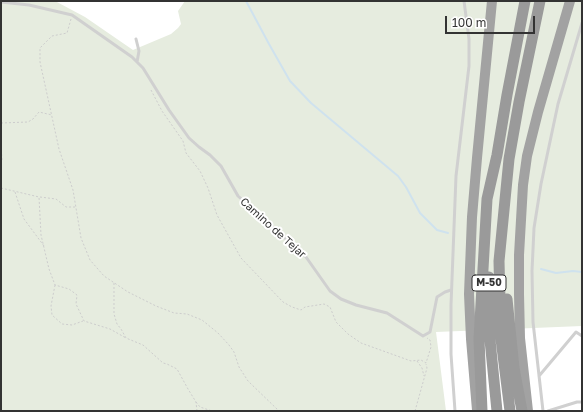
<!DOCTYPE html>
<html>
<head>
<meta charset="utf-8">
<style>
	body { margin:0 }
	#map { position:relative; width:583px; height:412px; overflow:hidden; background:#fff; font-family:"Golos Text",sans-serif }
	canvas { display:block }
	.frame { position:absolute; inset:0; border:2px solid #333; pointer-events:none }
	.scale { position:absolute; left:445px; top:16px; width:90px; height:18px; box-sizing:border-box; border:2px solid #333; border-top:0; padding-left:5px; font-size:12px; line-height:14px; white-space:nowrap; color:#333; -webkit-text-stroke:3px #fff; paint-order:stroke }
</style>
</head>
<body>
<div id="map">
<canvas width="583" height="412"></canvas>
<div class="frame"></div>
<div class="scale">100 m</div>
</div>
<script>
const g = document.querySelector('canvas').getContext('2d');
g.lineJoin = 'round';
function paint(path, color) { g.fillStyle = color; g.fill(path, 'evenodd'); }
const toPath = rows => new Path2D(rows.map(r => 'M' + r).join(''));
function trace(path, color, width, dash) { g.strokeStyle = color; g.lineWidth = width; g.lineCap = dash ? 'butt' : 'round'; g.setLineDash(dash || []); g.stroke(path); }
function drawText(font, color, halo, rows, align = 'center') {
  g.font = font + ' "Golos Text",sans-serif'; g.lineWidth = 4; g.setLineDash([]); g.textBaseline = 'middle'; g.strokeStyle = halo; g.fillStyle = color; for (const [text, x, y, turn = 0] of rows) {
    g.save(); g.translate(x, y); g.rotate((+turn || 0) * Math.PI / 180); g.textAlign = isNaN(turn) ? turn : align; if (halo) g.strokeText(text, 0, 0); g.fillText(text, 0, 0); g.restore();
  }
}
paint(toPath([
	[1,1,55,1,85,17,133,50,171,34,178,28,181,24,178,11,185,1,582,1,582,326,436,332,446,411,1,411]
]), '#e6ecdf');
trace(toPath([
	[246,1,269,44,290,81,311,103,398,176,406,187,420,213,437,230,448,233],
	[541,269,556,273,573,271,582,272]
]), '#cfe2ee', 2);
trace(toPath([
	[71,19,67,33,52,36,40,48,40,62,59,149,73,190,81,238,90,260,104,276,128,292,156,306,174,313,187,314,202,320,218,333,229,345,234,352,239,367,248,381,279,411],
	[151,90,162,111,183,141,186,153,200,171,208,188,217,215,241,258,283,302,292,307,301,310,305,307,324,304,330,307,336,322,348,334,361,343,411,361,421,360,426,363,431,347,430,340,427,338],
	[1,123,28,122,33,119,39,112,52,115],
	[1,146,2,160,1,163],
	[1,188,39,197,41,235,49,269,55,285,69,289,77,295,76,304,84,321,110,329,126,338],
	[15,192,24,219,44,246],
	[40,197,56,199,66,207,75,207],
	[114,283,114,314,117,324,121,329,126,338,143,345,163,363,167,364,177,369,188,389,196,402,197,411],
	[55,285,51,306,52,315,62,324,72,325,83,321],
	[417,361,422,368,424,376],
	[196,402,200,407,212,411],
	[415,411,427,368,426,364]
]), '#cdcdcd', 1, [2, 2]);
trace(toPath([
	[1,2,29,5,72,15,132,57,143,68,169,110,189,138,199,147,210,155,221,166,238,196,306,257,330,291,341,299,356,305,387,313,423,336,430,332,437,297,445,292,451,290],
	[136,39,139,51,137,62],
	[539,376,576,332,582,336],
	[455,411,451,354,451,305,456,176,469,66,469,39,464,1],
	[543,411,533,322,532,271,534,228,541,184,558,104,582,23],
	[548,411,577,402,582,402]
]), '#d0d0d0', 3);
trace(toPath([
	[477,410,471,339,469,294,472,217,477,158,492,1],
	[528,411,520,338,519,294,519,255,523,185,527,156,538,112,570,1]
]), '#a2a2a2', 10);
trace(toPath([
	[489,277,490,340,497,411],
	[507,299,514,368,522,411],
	[482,411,479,339,487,199,497,155,507,95,525,1],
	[510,411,501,339,499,261,509,159,519,102,540,1]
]), '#9a9a9a', 11);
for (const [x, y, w] of [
	[489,283,34]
]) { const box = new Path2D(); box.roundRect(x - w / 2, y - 8, w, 16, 3); g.fillStyle = '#fff'; g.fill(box); trace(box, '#333', 1); }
drawText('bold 10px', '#333', null, [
	["M-50",489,283]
]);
drawText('11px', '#333', '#fff', [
	["Camino de Tejar",273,228,42]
]);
</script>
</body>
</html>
